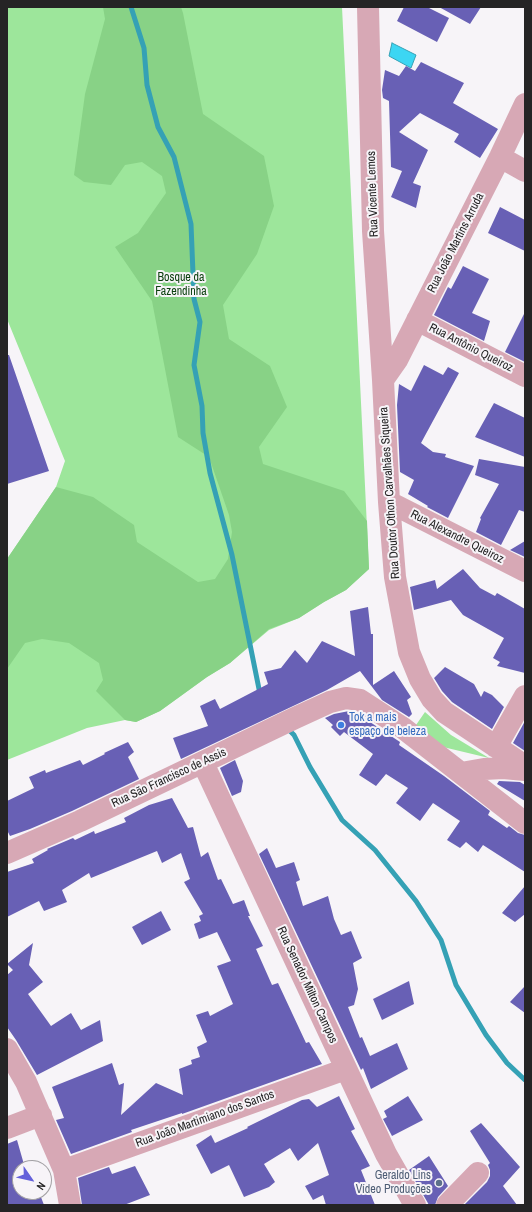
<!DOCTYPE html>
<html>
<head>
<meta charset="utf-8">
<style>
	body { margin:0 }
	#map { position:relative; width:532px; height:1212px; overflow:hidden; background:#f7f4f8; font-family:"Archivo Narrow",sans-serif }
	canvas { display:block }
	.frame { position:absolute; inset:0; border:8px solid #252425; pointer-events:none }
	.north { position:absolute; left:12px; top:1160px; width:40px; height:40px; box-sizing:border-box; background:#f7f4f8; border:1px solid #a3a1a4; border-radius:50%; rotate:124deg; font-size:11px; font-weight:700; line-height:16px; text-align:center; color:#252425 }
	.north::after { content:''; display:block; margin:auto; width:14px; height:18px; background:#6461da; clip-path:polygon(50% 0,100% 100%,50% 72%,0 100%) }
</style>
</head>
<body>
<div id="map">
<canvas width="532" height="1212"></canvas>
<div class="frame"></div>
<div class="north">N</div>
</div>
<script>
const g = document.querySelector('canvas').getContext('2d');
g.lineJoin = 'round';
function paint(path, color) { g.fillStyle = color; g.fill(path, 'evenodd'); }
const toPath = rows => new Path2D(rows.map(r => 'M' + r).join(''));
function trace(path, color, width, dash) { g.strokeStyle = color; g.lineWidth = width; g.lineCap = dash ? 'butt' : 'round'; g.setLineDash(dash || []); g.stroke(path); }
function drawText(font, color, halo, rows, align = 'center') {
  g.font = font + ' "Archivo Narrow",sans-serif'; g.lineWidth = 4; g.setLineDash([]); g.textBaseline = 'middle'; g.strokeStyle = halo; g.fillStyle = color; for (const [text, x, y, turn = 0] of rows) {
    g.save(); g.translate(x, y); g.rotate((+turn || 0) * Math.PI / 180); g.textAlign = isNaN(turn) ? turn : align; if (halo) g.strokeText(text, 0, 0); g.fillText(text, 0, 0); g.restore();
  }
}
paint(toPath([
	[7,7,342,7,369,569,346,590,324,602,299,618,269,630,230,663,207,677,160,711,136,722,125,720,87,728,7,760,7,559,56,487,65,461,7,319],
	[425,712,451,735,489,758,443,747,416,725]
]), '#9de69b');
paint(toPath([
	[103,7,181,7,183,13,203,114,264,156,274,206,257,254,223,305,229,339,270,366,287,407,259,447,263,464,344,491,367,521,369,569,346,590,324,602,299,618,269,629,230,663,207,677,160,711,136,722,125,720,96,691,103,680,99,663,69,643,42,639,25,643,7,669,7,559,56,487,93,497,134,525,137,542,198,582,215,579,228,559,232,532,229,515,209,457,178,437,152,301,115,247,138,233,166,193,162,176,142,162,125,165,111,185,84,182,74,175,85,94,105,19]
]), '#88d286');
const water = toPath([
	[392,43,416,55,411,68,389,56,392,43]
]);
paint(water, '#3cd6f3');
trace(water, '#35a1b5', 1);
trace(toPath([
	[131,7,144,48,147,85,158,127,174,157,191,224,194,299,200,322,194,365,202,406,203,433,210,473,232,555,259,689,261,694],
	[287,728,294,735,310,767,342,820,375,850,416,901,441,940,456,985,486,1035,507,1063,525,1080]
]), '#35a1b5', 5);
paint(toPath([
	[404,7,427,7,449,18,437,42,397,21],
	[439,7,481,7,470,24],
	[421,62,464,83,453,103,498,129,480,158,454,142,459,134,420,113,399,132,428,150,413,183,421,186,416,208,391,197,402,171,391,167,389,101,383,98,382,90,385,70,399,76,406,66,415,71],
	[500,207,525,220,525,251,488,233],
	[463,266,489,279,472,313,490,321,484,341,434,315,448,287,451,289],
	[525,312,525,362,505,352],
	[7,355,9,355,49,471,7,484],
	[424,365,443,375,448,367,459,373,421,443,433,452,446,454,445,457,474,466,448,518,427,507,428,506,408,494,414,480,400,472,397,405,399,384,411,391],
	[494,403,525,418,525,457,475,437],
	[479,459,525,467,525,512,519,510,501,545,476,532,481,519,480,518,499,484,475,475],
	[525,541,525,557,510,550],
	[463,569,480,588,495,596,497,593,525,609,525,673,497,666,500,662,493,658,504,638,463,615,451,600,414,610,410,587,435,580,437,589],
	[368,607,371,634,373,634,373,685,394,671,411,697,407,700,412,714,409,717,382,700,360,671,327,690,181,759,173,738,208,726,200,706,215,699,220,709,268,684,264,672,281,668,295,650,307,663,322,641,355,656,350,611],
	[445,667,474,684,481,697,484,691,492,695,504,707,492,729,452,702,442,691,434,678],
	[349,711,358,714,400,742,399,745,444,776,490,811,488,815,507,828,509,826,518,833,525,835,525,872,483,845,478,852,466,842,460,848,447,840,460,821,433,803,420,821,396,803,408,788,386,774,376,786,359,775,373,754,344,732,340,736,331,727,333,725,325,718,334,714],
	[525,721,525,751,513,743],
	[128,742,134,752,128,757,139,779,72,811,30,829,10,836,7,830,7,801,34,788,29,777,45,770,46,773,80,760,83,765,105,754,104,753],
	[235,760,243,781,241,792,232,796,220,768],
	[499,781,520,782,525,785,525,801,497,784],
	[172,798,188,828,193,827,201,857,208,852,218,880,221,879,233,904,244,900,250,916,248,916,263,946,256,949,272,985,278,983,306,1043,309,1042,322,1064,182,1114,182,1113,131,1130,132,1132,71,1154,56,1120,64,1118,52,1087,112,1063,119,1085,124,1083,121,1115,156,1083,183,1095,179,1069,192,1064,191,1060,200,1057,197,1047,207,1042,196,1015,208,1011,210,1016,233,1004,217,966,231,961,217,932,199,939,194,924,201,921,199,916,203,914,184,882,190,879,181,853,162,863,157,851,91,878,89,873,62,890,67,902,44,911,39,901,7,917,7,872,34,863,32,859,48,850,47,849,73,838,75,840,94,831,95,834,126,822,124,818,149,805],
	[267,848,276,868,294,862,300,880,296,882,303,906,328,896,334,919,341,935,351,931,362,958,353,963,358,989,354,1005,348,1007,360,1038,362,1037,370,1056,397,1043,408,1069,371,1089,363,1068,361,1070,259,854],
	[525,886,525,914,515,922,502,913],
	[161,911,171,930,142,945,132,927],
	[33,943,29,965,43,982,28,994,51,1026,71,1013,81,1030,100,1020,103,1041,37,1075,16,1040,7,1027,7,975,13,970,7,964],
	[409,981,414,1004,382,1020,373,999],
	[525,986,525,1013,510,1002],
	[339,1096,355,1129,351,1131,370,1166,361,1170,375,1205,326,1205,323,1195,313,1200,305,1186,329,1175,318,1143,298,1161,290,1148,264,1164,275,1182,269,1187,244,1197,229,1165,211,1174,196,1145,211,1135,215,1143,248,1128,247,1127,302,1100,309,1099,317,1107],
	[408,1096,423,1120,392,1136,383,1119,387,1117,384,1111],
	[481,1123,520,1167,503,1186,517,1205,464,1205,487,1182,490,1176,490,1170,488,1165,490,1163,470,1131],
	[17,1140,25,1168,20,1168,20,1192,39,1192,44,1205,7,1205,7,1144],
	[429,1156,448,1186,438,1197,435,1205,429,1205,409,1170],
	[135,1166,150,1195,124,1205,82,1205,78,1178,109,1167,112,1174]
]), '#6860b5');
trace(toPath([
	[368,7,373,231,383,380,389,502,395,577,409,652,420,679,432,699,444,712,525,766],
	[500,157,525,171],
	[417,320,525,376],
	[383,380,397,360,500,157,525,104],
	[389,502,525,571],
	[496,747,525,696],
	[203,763,386,1154,415,1205],
	[461,773,484,769,503,768,525,770],
	[7,853,80,821,295,718,330,702,346,698,360,700,403,728,525,823],
	[7,1049,26,1082,64,1170,70,1205],
	[7,1128,41,1115],
	[64,1170,346,1069],
	[447,1205,478,1173]
]), '#d7a8b5', 22);
for (const [x, y, r, color] of [
	[341,725,4,"#3f7fe0"],
	[439,1183,4,"#5c6f8a"]
]) { const dot = new Path2D(); dot.arc(x, y, r, 0, 2 * Math.PI); g.fillStyle = color; g.fill(dot); trace(dot, '#f7f4f8', 1.5); }
drawText('12px', '#252425', '#f7f4f8', [
	["Rua Vicente Lemos",373,194,-92],
	["Rua João Martins Arruda",456,243,-63],
	["Rua Antônio Queiroz",471,348,27],
	["Rua Doutor Othon Carvalhães Siqueira",390,493,-94],
	["Rua Alexandre Queiroz",457,537,27],
	["Rua São Francisco de Assis",169,778,-25],
	["Rua Senador Milton Campos",307,985,65],
	["Rua João Martimiano dos Santos",205,1119,-20]
]);
drawText('12px', '#0c410f', '#f7f4f8', [
	["Bosque da",181,278],
	["Fazendinha",181,292]
]);
drawText('12px', '#366cbe', '#f7f4f8', [
	["Tok a mais",349,718],
	["espaço de beleza",349,732]
], 'left');
drawText('12px', '#4e5e75', '#f7f4f8', [
	["Geraldo Lins",431,1176],
	["Vídeo Produções",431,1190]
], 'right');
</script>
</body>
</html>
